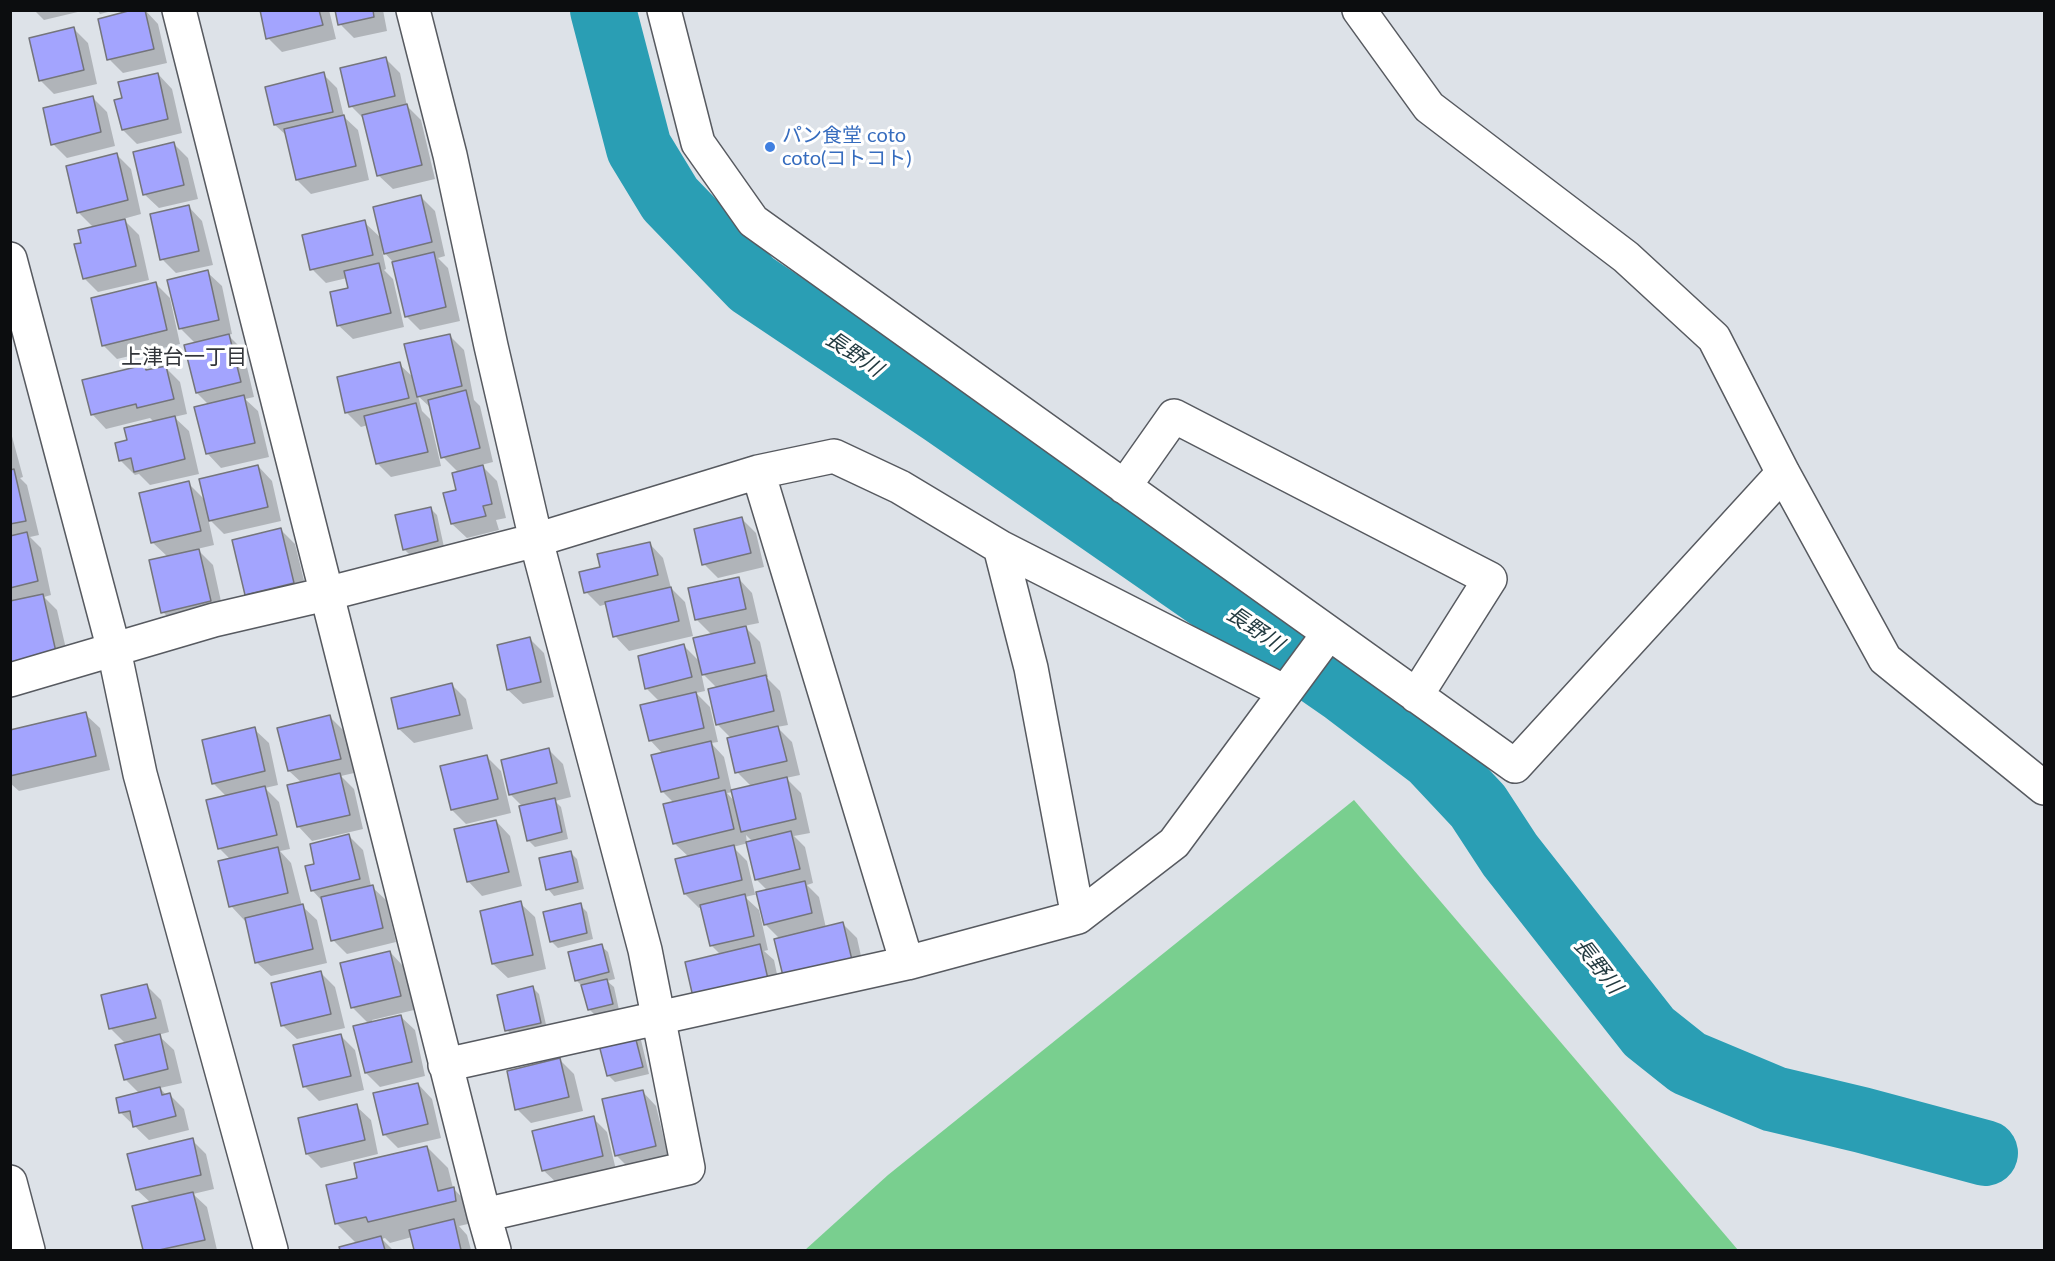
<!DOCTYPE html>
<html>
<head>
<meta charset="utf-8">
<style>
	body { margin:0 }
	#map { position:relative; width:2055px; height:1261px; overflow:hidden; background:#dde2e8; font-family:Lato,sans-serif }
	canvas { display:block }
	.frame { position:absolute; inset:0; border:12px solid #0c0d0f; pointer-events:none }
</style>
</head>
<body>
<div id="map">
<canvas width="2055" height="1261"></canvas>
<div class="frame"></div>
</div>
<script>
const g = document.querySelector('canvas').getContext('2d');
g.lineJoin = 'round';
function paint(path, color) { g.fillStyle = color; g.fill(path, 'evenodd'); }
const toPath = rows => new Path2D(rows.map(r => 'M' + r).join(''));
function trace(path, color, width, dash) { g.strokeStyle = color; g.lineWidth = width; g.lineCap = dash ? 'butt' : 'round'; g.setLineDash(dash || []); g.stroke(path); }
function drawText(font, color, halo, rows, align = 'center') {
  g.font = font + ' Lato,"Noto Sans JP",sans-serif'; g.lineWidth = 6; g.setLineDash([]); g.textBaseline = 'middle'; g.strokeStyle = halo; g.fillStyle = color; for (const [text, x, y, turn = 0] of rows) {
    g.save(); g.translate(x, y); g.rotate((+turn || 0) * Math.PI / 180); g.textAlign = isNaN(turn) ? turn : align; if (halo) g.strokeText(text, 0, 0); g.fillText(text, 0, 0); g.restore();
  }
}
paint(toPath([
	[1354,800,1738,1250,805,1250,888,1175]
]), '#79cf8f');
paint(toPath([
	[34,10,82,10,82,11,44,20],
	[97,10,116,10,100,14],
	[139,10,145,10,158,24,167,63,123,73,109,59],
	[261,10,329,10,336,39,282,52,268,38],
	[337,10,383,10,387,31,354,38,340,24],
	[74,29,88,43,97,84,54,94,40,80],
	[386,59,400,73,407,106,421,120,435,179,393,189,378,175,365,120,351,106],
	[158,74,172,89,182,133,137,144,123,130,123,99],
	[323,74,337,88,344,117,358,130,369,180,311,194,297,180,287,136,275,125,267,88],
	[93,98,107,112,115,146,67,158,53,144],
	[174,144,188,158,198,199,159,208,144,194],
	[117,155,131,169,141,214,123,219,139,235,149,280,98,292,84,278,83,244,94,228,78,212],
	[421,197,435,211,445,256,438,258,448,268,460,321,420,330,406,316,393,262,382,250,386,269,384,270,393,279,404,327,353,339,338,325,350,289,347,278,326,283,312,269,364,222,382,239],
	[188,206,202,221,213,265,176,273,162,259],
	[207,272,222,286,232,334,228,335,243,350,254,397,245,399,258,411,269,457,221,468,207,453,209,405,197,393,196,344,180,328],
	[156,284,170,298,180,344,117,359,103,345],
	[449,335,464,350,474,400,480,406,493,462,481,465,497,481,506,518,496,520,499,530,467,538,452,524,458,492,459,473,443,457,432,409,418,396,422,411,430,419,441,466,391,477,377,463,368,425,361,427,347,413,338,378,399,364,414,378],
	[144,367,148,371,165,367,180,382,187,414,174,417,189,431,199,474,150,485,139,474,135,475,120,460,129,441,154,422,150,418,106,429,92,414],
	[10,429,23,477,20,478,27,485,39,535,30,537,41,548,51,595,44,597,57,610,70,666,10,665],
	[258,466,272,481,281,521,224,534,208,518,214,545,197,549,213,565,224,615,177,626,163,612,168,557,152,542,188,483,205,500],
	[430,508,437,515,444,547,411,556,404,549],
	[742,519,756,533,764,567,718,578,704,564],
	[281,530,295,544,308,597,260,609,246,594],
	[649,543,663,558,671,588,685,602,693,636,629,651,615,636,607,604,600,606,586,592,602,568],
	[738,578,752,593,759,623,744,626,760,642,768,677,766,677,780,691,788,725,777,727,792,742,800,775,786,778,801,793,810,833,794,836,805,847,813,883,807,885,819,897,826,928,843,924,857,938,865,974,780,939,765,924,758,894,745,897,759,910,768,950,764,951,774,960,781,993,721,955,711,945,702,907,699,908,685,894,689,857,674,843,674,803,662,791,663,754,650,740,660,702,646,688,684,646,701,663,712,635,697,620,690,590],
	[701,672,718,689,717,724,732,739,737,772,752,787,732,792,724,757,711,743,718,742,710,707,696,693,705,691],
	[733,792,735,802,727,793],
	[746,835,753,842,747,843],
	[748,843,756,879,768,891,755,894,747,861,733,847],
	[530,639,544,653,554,697,523,704,508,690],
	[452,685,466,699,473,729,414,743,399,729,392,699],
	[85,714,100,728,110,770,19,791,10,783,10,732],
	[330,717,344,731,354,773,341,776,354,789,363,829,312,841,298,826,302,783,289,771],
	[254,729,269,743,278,785,265,788,279,802,290,849,280,851,291,863,302,906,317,920,327,963,271,976,256,962,247,920,245,921,231,906,230,859,219,848,227,797,213,783],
	[549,750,563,764,571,797,555,801,561,807,568,839,535,847,528,840,523,807,510,794],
	[487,757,501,771,511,813,466,824,452,810],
	[496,821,510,836,522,886,482,896,468,881],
	[349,836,363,850,371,886,386,900,396,942,347,954,333,940,324,903,312,890],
	[571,853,577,859,584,889,554,896,548,889],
	[520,903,535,917,546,969,508,978,493,964],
	[580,905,587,912,593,939,558,948,551,941],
	[601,946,608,952,615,979,607,981,614,987,619,1010,596,1016,589,1009,583,987,576,980],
	[390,952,404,967,414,1010,372,1020,373,1023,400,1016,415,1030,425,1076,380,1087,366,1073,369,1024,352,1007],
	[321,973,335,987,345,1028,297,1039,282,1025],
	[147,986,161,1000,169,1032,158,1035,174,1050,182,1083,160,1088,167,1096,170,1095,184,1109,189,1130,149,1140,121,1113,140,1094,125,1079,126,1044,110,1028],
	[532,987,539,994,547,1029,514,1037,507,1030],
	[634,1033,641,1040,649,1074,615,1082,608,1075],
	[340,1035,355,1050,364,1090,319,1101,304,1086],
	[560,1060,574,1074,583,1111,531,1123,517,1109],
	[418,1084,432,1099,441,1138,398,1148,384,1134],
	[642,1091,656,1106,669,1160,630,1169,616,1155],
	[356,1106,371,1120,378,1154,321,1168,307,1154],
	[593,1118,607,1132,616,1170,558,1184,543,1170],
	[192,1140,206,1154,214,1189,193,1194,207,1207,217,1250,144,1250,134,1207,151,1203,137,1190],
	[427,1147,448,1168,453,1188,474,1210,477,1222,459,1226,467,1235,471,1250,415,1250,412,1237,390,1243,385,1238,382,1239,393,1250,341,1250,341,1248,357,1244,337,1224,328,1186,359,1179]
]), '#0003');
trace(toPath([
	[603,10,639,148,670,199,752,284,943,412,1345,691,1432,757,1478,806,1510,855,1649,1032,1688,1063,1774,1099,1862,1120,1985,1153]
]), '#2a9eb4', 66);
const building = toPath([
	[132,10,145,10,154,49,107,60,98,19,132,10],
	[260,10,319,10,323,25,266,39,260,10],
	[335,10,373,10,374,17,338,25,335,10],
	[74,27,84,70,39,81,29,38,74,27],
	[386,57,395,96,349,107,340,68,386,57],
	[324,72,333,112,274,125,265,87,324,72],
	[158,73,168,119,122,130,114,100,122,98,118,82,158,73],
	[93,96,101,132,51,145,43,108,93,96],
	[407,104,422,165,377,176,362,115,407,104],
	[344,115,356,166,296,180,284,129,344,115],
	[174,142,184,185,143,195,133,152,174,142],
	[117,153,128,200,77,213,66,166,117,153],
	[421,195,432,242,384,254,373,207,421,195],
	[189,205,199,251,160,260,150,214,189,205],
	[125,219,136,266,83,279,74,244,81,243,78,230,125,219],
	[365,220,373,255,310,270,302,235,365,220],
	[434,252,446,307,405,317,392,262,434,252],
	[379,263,391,313,337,326,330,292,348,288,344,271,379,263],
	[208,270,219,320,179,329,167,280,208,270],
	[156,282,167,330,102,346,91,298,156,282],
	[229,334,241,382,196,393,184,345,229,334],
	[450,334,462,386,417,397,404,344,450,334],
	[400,362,409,398,345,413,337,377,400,362],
	[144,365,146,370,166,366,174,399,137,408,136,404,91,415,82,380,144,365],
	[466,390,480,448,441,458,428,400,466,390],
	[244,395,255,443,206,454,194,407,244,395],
	[416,403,428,452,376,464,364,416,416,403],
	[175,416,185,459,134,472,131,458,119,461,115,443,127,440,124,428,175,416],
	[258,465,268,507,209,521,199,479,258,465],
	[483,465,492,504,483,506,486,516,451,524,443,493,456,490,452,473,483,465],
	[14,469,26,521,10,524,10,470,14,469],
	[189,481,201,531,151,543,139,493,189,481],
	[431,507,438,541,403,550,395,515,431,507],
	[742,517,751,553,702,565,694,529,742,517],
	[281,528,294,583,245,595,232,540,281,528],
	[27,532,38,581,10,588,10,536,27,532],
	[650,542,658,575,584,593,579,572,600,567,597,554,650,542],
	[199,549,211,601,161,613,149,560,199,549],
	[739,577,746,609,695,620,688,588,739,577],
	[671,587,679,621,613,637,605,602,671,587],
	[43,594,56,652,10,663,10,601,43,594],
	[746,626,755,663,702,675,693,638,746,626],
	[530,637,541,682,507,690,497,645,530,637],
	[684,644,692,677,645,689,638,656,684,644],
	[766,675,774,711,716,725,708,689,766,675],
	[452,683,460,715,398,729,391,698,452,683],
	[696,692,704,728,649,741,640,705,696,692],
	[86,712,96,756,10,776,10,730,86,712],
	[330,715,341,759,288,771,277,728,330,715],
	[778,726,787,761,735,773,727,738,778,726],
	[255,727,265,771,212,784,202,740,255,727],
	[711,741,719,778,661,792,651,755,711,741],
	[549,748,557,783,509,795,501,760,549,748],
	[487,755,498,799,451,810,440,766,487,755],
	[340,773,350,815,297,827,287,785,340,773],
	[787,777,796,819,741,832,731,790,787,777],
	[265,786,277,835,218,849,206,800,265,786],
	[725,790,734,829,673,844,663,804,725,790],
	[555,798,562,832,527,841,519,806,555,798],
	[496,820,509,872,467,882,454,829,496,820],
	[791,831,800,869,755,880,746,842,791,831],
	[349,834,360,879,311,891,305,866,314,864,310,844,349,834],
	[734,845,742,880,684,894,675,859,734,845],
	[278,847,288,893,229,907,218,861,278,847],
	[571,851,578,882,546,890,539,858,571,851],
	[805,881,812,913,764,925,756,892,805,881],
	[373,885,383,928,331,941,321,897,373,885],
	[745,894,754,936,710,946,700,905,745,894],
	[521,901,533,955,492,964,480,911,521,901],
	[581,903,587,933,550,942,543,912,581,903],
	[303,904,313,949,255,963,245,918,303,904],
	[843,922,852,960,783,976,774,939,843,922],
	[602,944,609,972,575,981,568,952,602,944],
	[760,944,768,979,693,997,685,962,760,944],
	[390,951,401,996,351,1008,340,963,390,951],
	[321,971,331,1014,281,1026,271,983,321,971],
	[607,979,613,1004,588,1010,581,985,607,979],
	[147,984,156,1018,109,1029,101,995,147,984],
	[533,986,541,1023,505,1031,497,995,533,986],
	[401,1015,412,1062,365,1073,353,1026,401,1015],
	[634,1032,643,1067,607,1076,598,1041,634,1032],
	[160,1034,168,1069,124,1080,115,1045,160,1034],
	[341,1034,351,1076,303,1087,293,1045,341,1034],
	[560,1058,569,1097,515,1110,507,1071,560,1058],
	[418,1083,428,1124,383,1135,373,1093,418,1083],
	[160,1087,162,1095,170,1093,176,1116,133,1127,130,1111,119,1113,116,1098,160,1087],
	[643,1090,656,1146,615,1156,602,1099,643,1090],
	[357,1104,365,1140,306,1154,298,1118,357,1104],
	[594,1116,603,1156,542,1171,532,1131,594,1116],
	[193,1138,201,1175,136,1190,127,1154,193,1138],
	[427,1146,438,1191,454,1187,456,1201,368,1222,366,1217,335,1224,326,1185,357,1178,354,1163,427,1146],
	[193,1192,205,1240,159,1250,143,1250,132,1206,193,1192],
	[454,1219,461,1250,414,1250,409,1230,454,1219],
	[381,1236,385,1250,340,1250,339,1247,381,1236]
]);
paint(building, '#a3a4fe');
trace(building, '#74757b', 1.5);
const minor = toPath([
	[179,10,484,1215],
	[413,10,450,155,491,346,536,540,645,950,688,1168,484,1215,494,1250],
	[664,10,698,143,753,221,1515,766,1783,473],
	[1359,10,1429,107,1626,257,1714,338,1783,473,1885,659,2044,788],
	[10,259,114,650,140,774,271,1250],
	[758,472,907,963],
	[1124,487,1174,416,1490,579,1416,696],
	[1000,547,1285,692],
	[10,680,214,620,326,594,536,540,758,472,834,456,900,487,1000,547,1031,668,1078,917],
	[445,1065,907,963,1078,917,1174,843,1329,633]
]);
const tertiary = toPath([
	[10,1182,28,1250]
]);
trace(minor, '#575a60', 36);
trace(tertiary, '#575a60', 36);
trace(minor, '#fff', 33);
trace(tertiary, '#fff', 33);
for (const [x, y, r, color] of [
	[770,147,6,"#3f7fe0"]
]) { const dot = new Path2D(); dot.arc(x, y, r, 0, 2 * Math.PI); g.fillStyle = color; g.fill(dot); trace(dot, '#fff', 2); }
drawText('20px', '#366cbe', '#fff', [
	["パン食堂 coto",782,136],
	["coto(コトコト)",782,159]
], 'left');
drawText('italic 21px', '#223a40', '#fff', [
	["長野川",854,354,34],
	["長野川",1255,629,34],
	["長野川",1598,966,52]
]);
drawText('21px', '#32353a', '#fff', [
	["上津台一丁目",184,357]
]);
</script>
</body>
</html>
